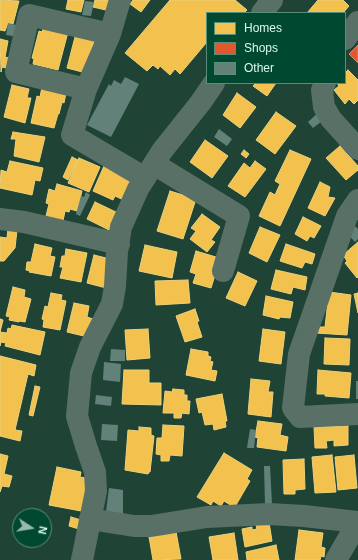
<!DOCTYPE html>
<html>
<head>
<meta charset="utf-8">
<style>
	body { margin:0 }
	#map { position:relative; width:358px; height:560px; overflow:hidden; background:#1f4436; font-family:Helvetica,sans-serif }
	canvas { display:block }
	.legend { position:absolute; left:206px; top:12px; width:140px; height:72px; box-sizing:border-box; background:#004830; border:1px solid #578f7a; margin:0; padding:5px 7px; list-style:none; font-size:12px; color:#daf9e9 }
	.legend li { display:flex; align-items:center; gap:8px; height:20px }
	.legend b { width:20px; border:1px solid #578f7a }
	.north { position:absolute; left:12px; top:508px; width:40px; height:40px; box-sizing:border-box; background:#004830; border:1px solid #578f7a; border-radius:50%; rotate:102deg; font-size:11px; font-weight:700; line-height:16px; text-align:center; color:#daf9e9 }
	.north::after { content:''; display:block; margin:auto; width:14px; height:18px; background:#99baaa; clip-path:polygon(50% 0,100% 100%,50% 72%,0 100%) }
</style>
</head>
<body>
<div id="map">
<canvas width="358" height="560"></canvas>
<ul class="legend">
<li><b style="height:11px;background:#f2c14e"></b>Homes</li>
<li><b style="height:11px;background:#e4572e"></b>Shops</li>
<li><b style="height:11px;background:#628279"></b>Other</li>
</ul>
<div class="north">N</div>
</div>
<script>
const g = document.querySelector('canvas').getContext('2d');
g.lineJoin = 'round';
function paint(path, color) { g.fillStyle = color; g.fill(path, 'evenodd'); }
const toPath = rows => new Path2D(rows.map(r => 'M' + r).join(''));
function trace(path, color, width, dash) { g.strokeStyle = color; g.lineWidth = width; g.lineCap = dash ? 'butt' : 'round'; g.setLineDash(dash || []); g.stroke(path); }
const homes = toPath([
	[0,0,19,1,13,24,8,23,5,31,0,30,0,0],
	[68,0,84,0,81,12,66,9,68,0],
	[95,0,113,0,110,11,93,7,95,0],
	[133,0,150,0,141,12,130,4,133,0],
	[170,0,235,0,247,10,244,13,207,13,207,42,180,74,175,69,170,75,160,66,158,69,153,65,147,71,125,53,170,0],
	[318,0,343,0,349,6,343,13,307,13,318,0],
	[44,26,68,32,58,70,33,64,34,59,32,58,39,31,42,32,44,26],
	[76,33,95,38,86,73,67,68,76,33],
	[0,39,8,41,5,57,9,58,6,68,2,67,1,72,0,39],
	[348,70,358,80,358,100,354,104,349,99,345,104,334,90,339,86,337,83,345,83,345,73,348,70],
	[256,83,276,83,267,96,253,86,256,83],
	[12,85,29,89,27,98,31,98,25,123,4,117,12,85],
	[42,87,66,93,64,103,62,102,59,114,58,114,54,128,31,123,37,96,40,97,42,87],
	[237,93,256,107,240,128,223,115,237,93],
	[276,112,296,126,275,154,256,140,276,112],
	[13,132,45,137,39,162,14,156,16,139,11,139,13,132],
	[205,140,228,156,212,178,190,162,205,140],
	[340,146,358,166,358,170,346,180,326,158,340,146],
	[244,150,249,154,246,158,241,154,244,150],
	[290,150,311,159,280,226,259,216,270,192,275,195,280,184,275,181,290,150],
	[72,157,78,160,68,180,63,177,72,157],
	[79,158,100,167,89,192,68,183,79,158],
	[10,161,43,168,40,181,35,180,32,195,0,188,1,170,7,172,10,161],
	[255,161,266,169,245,197,228,186,244,163,250,168,255,161],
	[104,166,137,181,128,202,115,196,113,200,93,191,104,166],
	[320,182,330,187,328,197,335,198,325,216,308,208,320,182],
	[57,184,82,191,77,211,70,209,69,212,65,211,63,221,46,216,49,204,46,203,49,189,55,191,57,184],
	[170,191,196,199,183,239,157,231,170,191],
	[95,202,118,213,109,230,87,219,95,202],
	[202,214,220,227,211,240,215,242,207,252,190,239,196,231,191,228,202,214],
	[303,217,321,226,314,238,310,236,307,241,295,234,303,217],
	[260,227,280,235,267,262,249,253,260,227],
	[8,229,17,230,15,248,4,261,0,261,0,237,7,238,8,229],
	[358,242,358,277,357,278,345,263,347,261,343,255,358,242],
	[35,244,52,248,50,256,55,257,51,276,29,272,30,271,26,270,27,262,31,262,35,244],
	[286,244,315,254,312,264,305,262,302,268,280,261,286,244],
	[145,245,177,252,172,278,139,271,145,245],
	[66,249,87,253,81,282,60,278,63,267,60,267,62,256,65,256,66,249],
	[196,251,216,257,212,271,216,272,211,288,193,283,196,274,190,272,196,251],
	[94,255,110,259,110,289,87,283,94,255],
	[276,270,307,277,305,290,293,287,291,294,271,289,276,270],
	[238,272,257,281,245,306,226,298,238,272],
	[188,280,190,303,156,305,155,281,188,280],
	[13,287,25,290,24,297,31,299,25,322,19,321,19,322,9,320,10,317,6,316,13,287],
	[329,292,351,295,347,335,316,333,317,327,325,327,329,292],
	[51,293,62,295,61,300,66,301,60,330,43,327,44,320,42,319,45,306,48,307,51,293],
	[358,293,358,313,354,294,358,293],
	[266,296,293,302,290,318,280,317,279,319,263,315,266,296],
	[74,303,89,306,87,317,93,319,88,337,67,332,74,303],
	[195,309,199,321,197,322,202,337,185,342,176,316,195,309],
	[0,319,3,320,0,332,7,333,8,328,11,329,12,325,45,332,40,355,5,346,6,343,1,342,0,346,0,319],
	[148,329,150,358,127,360,125,330,148,329],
	[263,329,285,332,281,364,259,361,263,329],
	[325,338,350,339,349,365,324,364,325,338],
	[191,349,208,352,208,356,211,357,210,361,213,362,211,370,217,371,215,381,186,375,191,349],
	[0,356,36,365,34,376,28,374,15,430,22,431,20,441,0,436,0,356],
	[124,370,149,370,149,383,161,383,161,405,122,404,124,370],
	[318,370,351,373,349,398,325,396,325,394,317,394,318,370],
	[251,379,270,381,268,392,273,392,271,417,248,414,251,379],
	[35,386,40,387,33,416,29,415,35,386],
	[173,389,184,390,184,395,187,395,187,401,190,401,189,414,182,413,181,418,174,418,174,413,163,413,165,391,172,392,173,389],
	[222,394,227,421,225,421,226,427,214,430,213,424,205,425,202,412,199,413,196,399,222,394],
	[258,421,282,424,280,435,288,437,286,451,257,447,258,438,255,437,258,421],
	[163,425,184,426,182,456,170,455,169,461,161,461,161,455,156,454,157,438,162,438,163,425],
	[348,426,348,445,334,446,334,440,326,441,327,448,315,448,314,427,348,426],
	[139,427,151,428,151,435,154,436,150,472,149,472,148,474,125,470,128,430,139,431,139,427],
	[224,453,252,470,247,479,250,481,236,505,234,504,232,506,224,501,221,506,213,501,211,505,197,497,224,453],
	[0,454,8,456,4,474,12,476,9,487,2,486,0,492,0,454],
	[332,455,336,492,315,493,312,457,332,455],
	[354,455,357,488,338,490,335,457,354,455],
	[304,459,305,489,295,490,295,494,284,494,283,460,304,459],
	[57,467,81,472,80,477,86,478,84,486,87,486,81,511,49,505,57,467],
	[71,517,81,520,79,529,69,526,71,517],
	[269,522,272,541,245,547,242,529,252,527,252,530,257,529,256,525,269,522],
	[175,526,181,559,153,560,148,531,175,526],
	[299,530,323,533,321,547,325,548,324,557,321,556,320,560,295,560,299,530],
	[234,533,238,560,213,560,209,537,234,533],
	[276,545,279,560,247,560,246,552,276,545]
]);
paint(homes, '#f2c14e');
trace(homes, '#ebd27c', 1);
const shops = toPath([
	[358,45,358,63,349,54,358,45]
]);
paint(shops, '#e4572e');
trace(shops, '#e18866', 1);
paint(toPath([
	[85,1,94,2,91,16,82,15],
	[8,23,20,26,18,37,6,35],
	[125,77,139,84,111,137,87,125,109,84,111,86,114,80,121,84],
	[320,111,326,118,313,128,308,122],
	[219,129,232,139,227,146,214,137],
	[86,192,90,195,80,216,76,214,81,196,84,197],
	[353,224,358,229,358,239,355,242,345,231],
	[111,349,125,350,125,361,110,361],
	[104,362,121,364,120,382,103,380],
	[356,381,358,381,358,399,356,399],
	[96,395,112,397,111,406,95,404],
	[102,424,118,425,117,441,101,440],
	[250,429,256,430,254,448,247,448],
	[264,466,270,466,272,504,265,504],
	[109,488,123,490,123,515,106,512]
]), '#628279');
trace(toPath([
	[120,0,110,34,86,89,72,135,145,178],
	[262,13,272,0],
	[345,39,358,22],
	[325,83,322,90,324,107,331,119,358,149],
	[86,89,16,72,29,15,110,34],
	[154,164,239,216,223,271],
	[358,200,347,216,299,354,293,408,300,417,358,414],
	[0,219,24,222,119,244],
	[90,519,134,526,151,526,207,517,269,514,304,516,358,522],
	[82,560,96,491,95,472,86,446,77,416,81,373,90,347,112,304,115,286,117,252,121,227,138,189,162,151,201,102,214,83],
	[336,560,358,522]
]), '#597067', 22);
</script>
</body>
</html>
